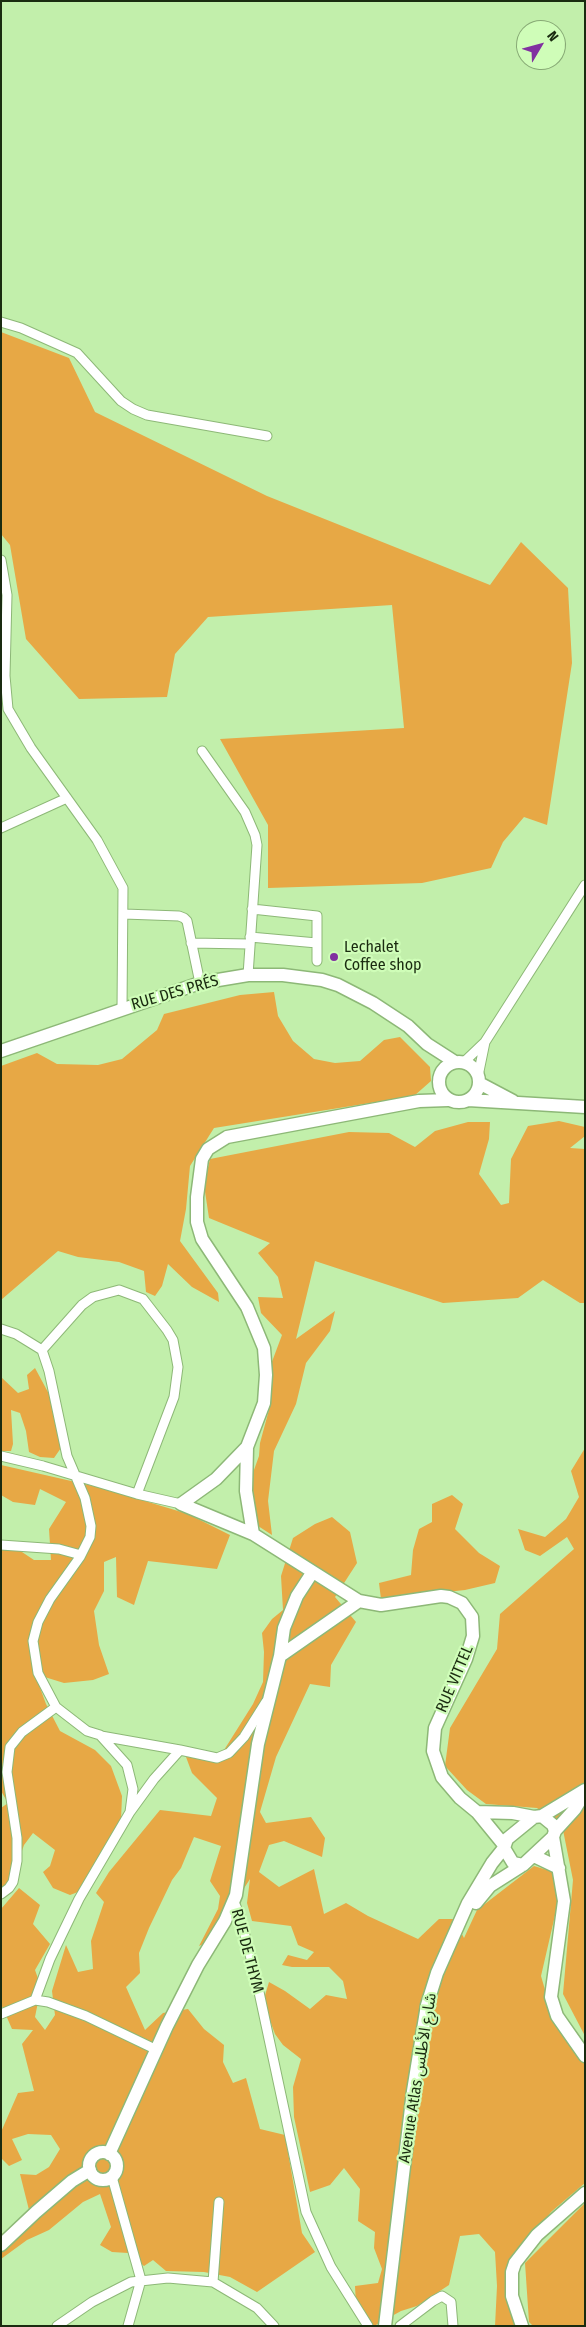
<!DOCTYPE html>
<html>
<head>
<meta charset="utf-8">
<style>
	body { margin:0 }
	#map { position:relative; width:586px; height:2327px; overflow:hidden; background:#c2efab; font-family:"Fira Sans Condensed",sans-serif }
	canvas { display:block }
	.frame { position:absolute; inset:0; border:2px solid #1a2b10; pointer-events:none }
	.north { position:absolute; left:516px; top:20px; width:50px; height:50px; box-sizing:border-box; background:#cffdb8; border:1px solid #87a975; border-radius:50%; rotate:53deg; font-size:14px; font-weight:700; line-height:20px; text-align:center; color:#1a2b10 }
	.north::after { content:''; display:block; margin:auto; width:18px; height:22px; background:#8130a0; clip-path:polygon(50% 0,100% 100%,50% 72%,0 100%) }
</style>
</head>
<body>
<div id="map">
<canvas width="586" height="2327"></canvas>
<div class="frame"></div>
<div class="north">N</div>
</div>
<script>
const g = document.querySelector('canvas').getContext('2d');
g.lineJoin = 'round';
function paint(path, color) { g.fillStyle = color; g.fill(path, 'evenodd'); }
const toPath = rows => new Path2D(rows.map(r => 'M' + r).join(''));
function trace(path, color, width, dash) { g.strokeStyle = color; g.lineWidth = width; g.lineCap = dash ? 'butt' : 'round'; g.setLineDash(dash || []); g.stroke(path); }
function drawText(font, color, halo, rows, align = 'center') {
  g.font = font + ' "Fira Sans Condensed","Noto Sans Arabic",sans-serif'; g.lineWidth = 4.5; g.setLineDash([]); g.textBaseline = 'middle'; g.strokeStyle = halo; g.fillStyle = color; for (const [text, x, y, turn = 0] of rows) {
    g.save(); g.translate(x, y); g.rotate((+turn || 0) * Math.PI / 180); g.textAlign = isNaN(turn) ? turn : align; if (halo) g.strokeText(text, 0, 0); g.fillText(text, 0, 0); g.restore();
  }
}
paint(toPath([
	[1,332,69,358,95,412,267,496,490,585,521,542,568,588,572,663,547,825,524,817,503,842,491,868,422,883,268,888,268,825,220,739,404,728,392,605,208,617,175,654,167,697,79,699,26,639,10,545,1,534],
	[274,992,278,1016,293,1041,314,1059,335,1063,360,1061,384,1040,400,1037,430,1067,431,1081,414,1096,214,1128,190,1166,186,1209,180,1241,218,1293,219,1302,192,1287,168,1264,162,1286,155,1296,146,1292,144,1271,119,1262,78,1257,58,1251,1,1300,1,1066,37,1053,57,1064,98,1065,122,1059,157,1030,164,1014,240,995],
	[559,1121,585,1127,585,1136,570,1148,585,1149,585,1303,580,1303,543,1280,518,1298,443,1303,315,1261,296,1339,335,1311,330,1331,306,1363,296,1404,274,1451,268,1501,272,1535,255,1524,250,1481,259,1456,260,1443,270,1406,270,1367,282,1335,261,1313,258,1297,283,1298,278,1277,258,1253,270,1243,209,1218,204,1185,210,1159,349,1132,389,1133,415,1147,435,1131,468,1122,490,1122,489,1139,479,1174,501,1205,509,1203,511,1159,528,1126],
	[35,1368,49,1394,63,1445,54,1458,40,1457,29,1452,26,1431,20,1413,11,1410,13,1444,11,1451,1,1451,1,1377,18,1393,29,1389,27,1375],
	[585,1448,585,2036,563,1994,573,1880,563,1830,537,1808,486,1804,467,1790,445,1766,450,1728,497,1649,500,1614,574,1549,567,1537,540,1556,525,1550,518,1529,545,1537,566,1519,579,1497,571,1471],
	[1,1465,102,1488,188,1514,230,1535,217,1569,148,1561,134,1605,117,1597,116,1557,104,1562,104,1591,94,1611,99,1645,109,1674,93,1680,64,1683,35,1674,46,1704,60,1731,95,1750,111,1766,122,1796,121,1820,78,1892,70,1895,53,1888,43,1872,50,1866,55,1850,33,1833,24,1845,11,1883,1,1888,1,1808,8,1803,1,1791,1,1548,16,1548,34,1560,51,1560,49,1529,66,1502,40,1489,35,1505,13,1502,1,1495],
	[452,1495,463,1504,455,1529,479,1553,500,1566,495,1583,465,1590,381,1599,379,1583,411,1575,413,1550,419,1529,432,1522,432,1504],
	[332,1517,350,1532,357,1563,335,1597,356,1622,331,1665,330,1687,310,1684,276,1757,260,1812,266,1823,311,1817,325,1838,322,1857,284,1841,269,1845,259,1872,279,1887,314,1869,324,1914,346,1903,368,1916,418,1939,439,1919,454,1919,464,1938,477,1910,534,1866,554,1872,559,1898,541,1976,552,2014,585,2061,585,2183,551,2212,512,2263,521,2326,495,2326,497,2286,495,2252,479,2234,460,2236,449,2285,417,2306,401,2311,374,2326,356,2305,355,2286,378,2283,382,2269,374,2248,375,2232,358,2221,360,2189,344,2168,330,2185,310,2192,294,2117,293,2087,301,2059,283,2045,275,2034,263,2002,269,1982,285,1991,310,2009,326,1995,347,1999,343,1981,329,1967,292,1967,282,1965,288,1955,307,1960,314,1952,298,1945,291,1926,252,1921,247,1903,250,1879,210,1941,199,1946,218,1909,220,1896,210,1881,221,1846,194,1837,181,1868,172,1880,149,1928,139,1953,140,1973,126,1987,145,2030,163,2013,188,2009,204,2029,224,2045,223,2062,233,2083,246,2078,260,2129,285,2135,302,2233,315,2252,257,2292,230,2277,204,2272,166,2271,153,2260,144,2266,128,2253,112,2252,100,2245,111,2227,100,2194,83,2202,49,2230,27,2240,1,2259,1,2234,6,2233,29,2210,20,2174,36,2175,49,2167,60,2149,51,2135,28,2134,12,2139,22,2160,9,2166,1,2158,1,2132,18,2093,34,2091,22,2044,33,2030,12,2029,1,2004,1,1909,19,1888,40,1905,33,1924,50,1944,35,1970,41,1987,35,2017,45,2030,55,2015,52,1991,66,1945,78,1972,93,1969,91,1941,104,1902,96,1893,109,1872,160,1810,211,1816,217,1798,192,1773,186,1757,219,1758,253,1704,263,1682,264,1652,262,1633,272,1619,283,1610,281,1576,293,1538,315,1524],
	[585,2203,585,2326,533,2326,529,2322,525,2263]
]), '#e7a845');
const street = toPath([
	[1,322,21,328,77,353,121,401,133,409,147,415,267,436],
	[1,560,7,595,5,676,8,709,31,748,97,840,123,888,122,1009],
	[202,751,245,812,255,835,257,845,248,975],
	[1,828,67,798],
	[252,909,317,916,317,961],
	[124,914,179,916,184,918,187,921,200,983],
	[250,937,317,943],
	[191,943,249,944],
	[463,1063,485,1042,585,885],
	[478,1076,485,1042],
	[1,1329,16,1334,42,1350,49,1371,67,1456,85,1498,91,1526,90,1537,80,1557,50,1599,38,1622,33,1641,38,1673,56,1707,87,1731,100,1735,127,1765,133,1789,130,1812],
	[42,1350,82,1305,93,1297,119,1290,143,1299,167,1330,173,1340,178,1367,174,1397,137,1494],
	[1,1456,43,1466,137,1494,181,1504],
	[1,1545,59,1549,81,1555],
	[101,1736,180,1750],
	[1,1894,9,1888,13,1882,17,1861,17,1838,7,1772,10,1747,22,1732,56,1707],
	[234,1902,240,1916,256,1978,306,2212,331,2267,368,2326],
	[35,2000,50,1959,79,1899,130,1812,154,1779,180,1750,217,1758,229,1753,244,1737,266,1702],
	[1,2014,35,2000,48,2002,86,2016,157,2050],
	[112,2177,141,2280,128,2326],
	[213,2282,219,2202],
	[57,2326,92,2302,131,2282,168,2278,213,2282,257,2308,274,2326],
	[400,2326,433,2301,442,2296,451,2302,453,2326]
]);
const secondary = toPath([
	[1,1051,200,983,248,975,283,975,322,980,338,985,373,1003,408,1026,427,1044,455,1062],
	'439 1082a20 20 0 1 1 40 0a20 20 0 1 1-40 0Z',
	[479,1083,513,1101],
	[468,1100,585,1107],
	[181,1504,253,1534,359,1601,381,1605,441,1596,449,1597,462,1603,472,1617,473,1636,466,1659,435,1728,433,1751,442,1777,460,1798,477,1812,504,1845],
	[181,1504,216,1479,247,1447],
	[253,1534,246,1491,247,1447,264,1403,266,1375,264,1348,247,1307,202,1239,197,1222,197,1197,202,1159,208,1149,227,1137,419,1101,448,1100],
	[280,1656,359,1601],
	[477,1812,513,1813,534,1817],
	[542,1816,553,1825,555,1831,553,1837,523,1865,513,1863,504,1848,507,1839,534,1817,542,1816,585,1790],
	[555,1831,575,1809,585,1792],
	[553,1837,564,1901,551,1997,557,2016,585,2056],
	[534,1856,559,1868],
	[476,1903,490,1886,523,1865],
	'89 2166a14 14 0 1 1 28 0a14 14 0 1 1-28 0Z',
	[109,2154,167,2026,198,1965,225,1921,236,1895,258,1744,280,1656,284,1628,297,1596,312,1573],
	[1,2245,36,2212,72,2181,90,2170],
	[385,2326,413,2091,427,2005,437,1973,468,1903,492,1863,504,1848],
	[522,2326,512,2296,512,2272,515,2263,537,2235,585,2193]
]);
trace(street, '#8db877', 11);
trace(secondary, '#8db877', 15);
trace(street, '#fff', 9);
trace(secondary, '#fff', 12);
for (const [x, y, r, color] of [
	[334,957,5,"#8130a0"]
]) { const dot = new Path2D(); dot.arc(x, y, r, 0, 2 * Math.PI); g.fillStyle = color; g.fill(dot); trace(dot, '#cffdb8', 2); }
drawText('16px', '#1a2b10', '#cffdb8', [
	["Lechalet",344,948],
	["Coffee shop",344,966]
], 'left');
drawText('16px', '#1a2b10', '#cffdb8', [
	["RUE DES PRÉS",175,993,-16],
	["RUE VITTEL",455,1679,-67],
	["RUE DE THYM",247,1951,75],
	["Avenue Atlas شارع الأطلس",418,2078,-81]
]);
</script>
</body>
</html>
